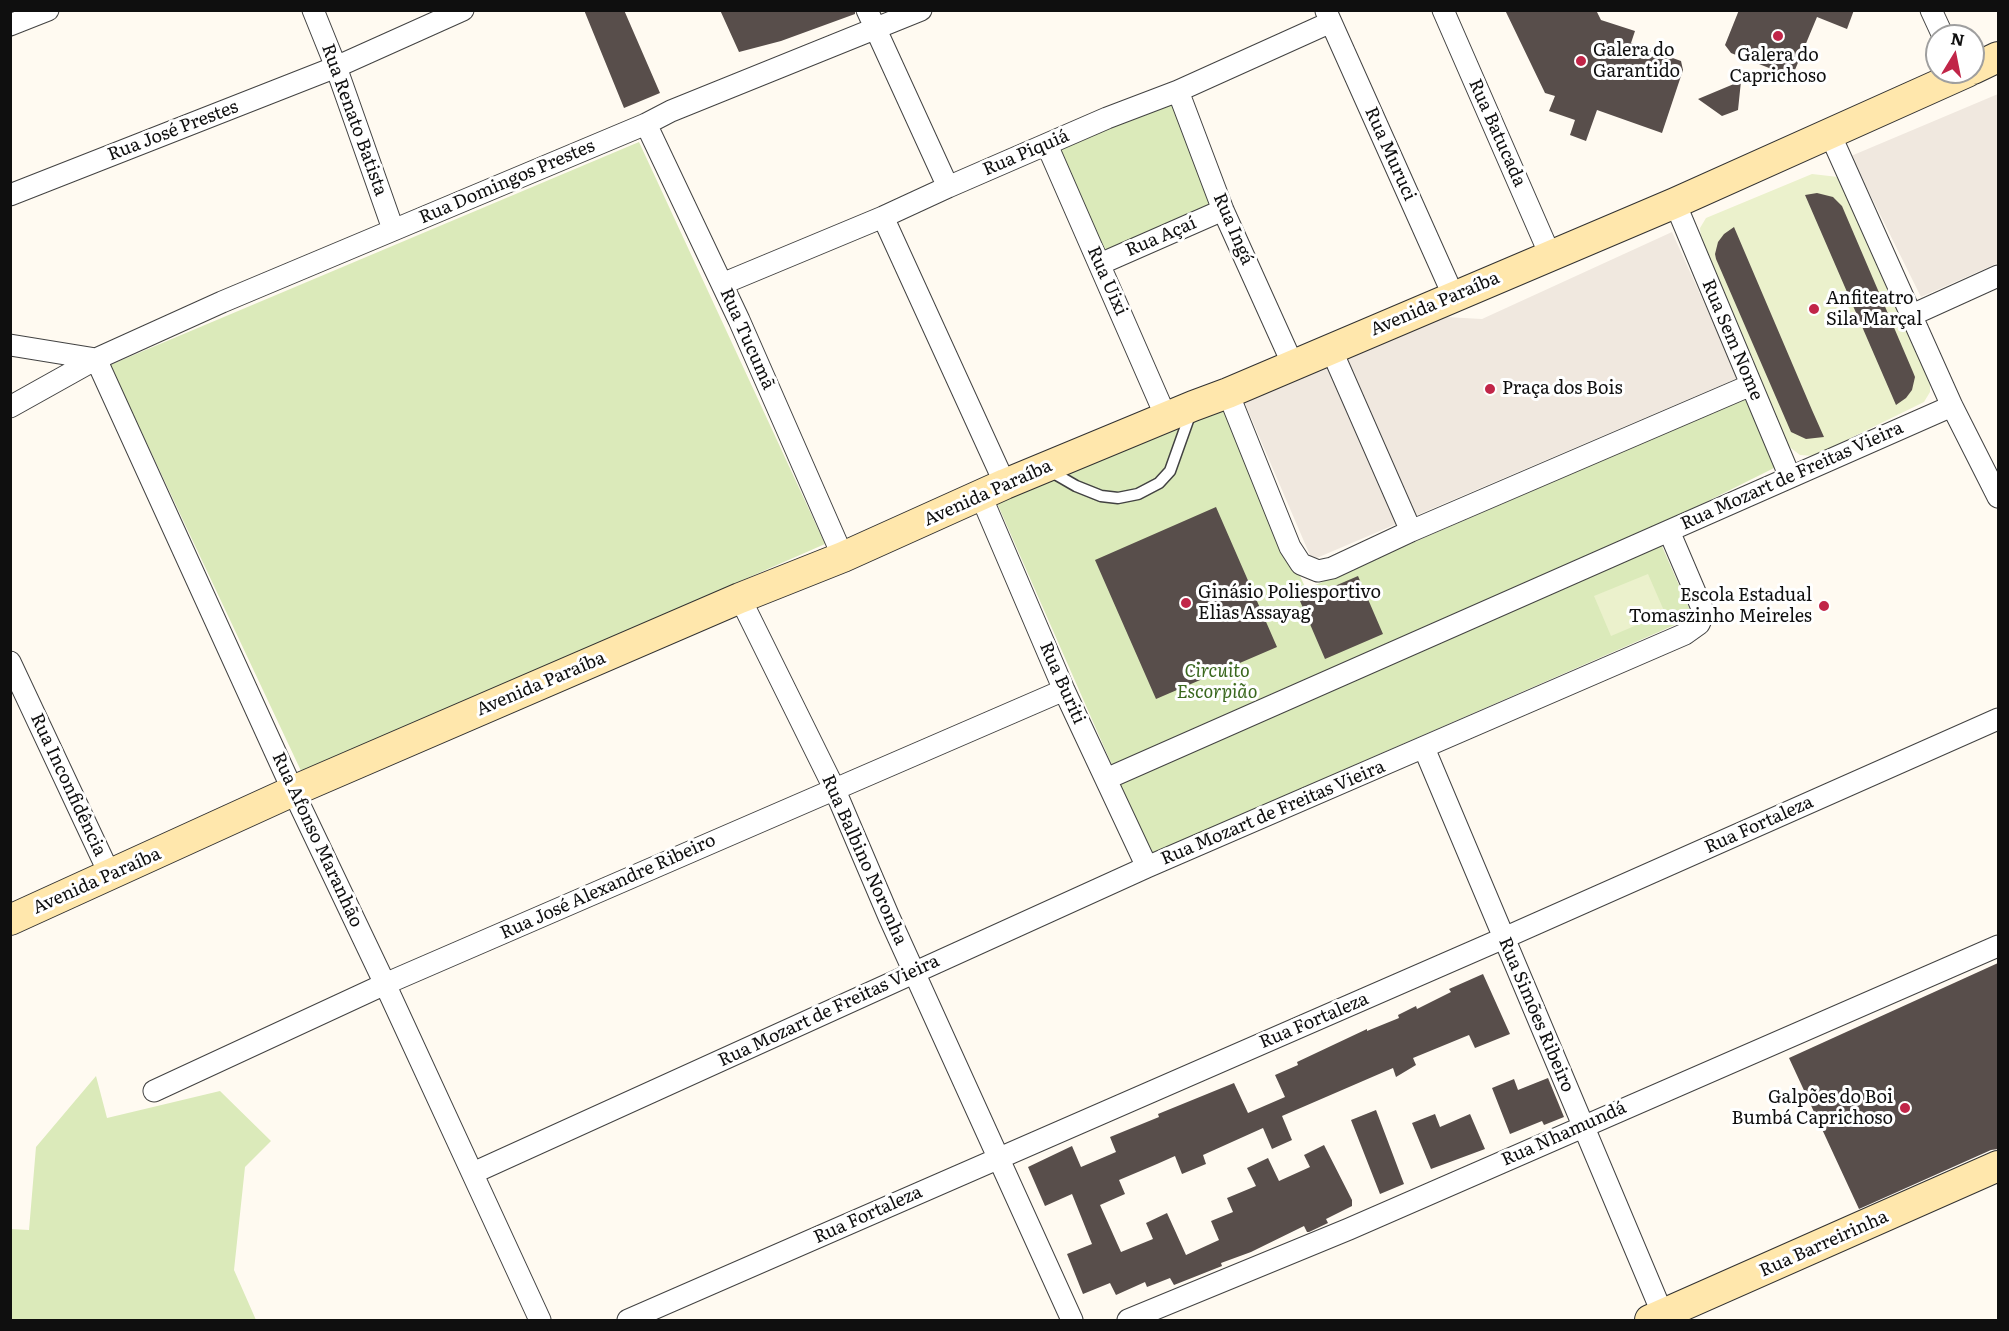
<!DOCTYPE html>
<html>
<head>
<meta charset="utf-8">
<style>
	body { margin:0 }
	#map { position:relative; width:2009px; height:1331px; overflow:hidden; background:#fffaf1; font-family:Literata,serif }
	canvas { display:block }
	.frame { position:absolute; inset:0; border:12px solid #0f0f0f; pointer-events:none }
	.north { position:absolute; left:1925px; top:24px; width:60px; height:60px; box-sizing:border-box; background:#fff; border:2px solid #9f9f9f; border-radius:50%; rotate:10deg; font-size:16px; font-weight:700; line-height:24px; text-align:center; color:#0f0f0f }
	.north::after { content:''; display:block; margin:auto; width:21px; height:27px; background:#c12548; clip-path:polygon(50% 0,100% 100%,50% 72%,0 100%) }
</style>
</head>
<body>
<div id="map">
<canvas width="2009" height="1331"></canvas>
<div class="frame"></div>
<div class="north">N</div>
</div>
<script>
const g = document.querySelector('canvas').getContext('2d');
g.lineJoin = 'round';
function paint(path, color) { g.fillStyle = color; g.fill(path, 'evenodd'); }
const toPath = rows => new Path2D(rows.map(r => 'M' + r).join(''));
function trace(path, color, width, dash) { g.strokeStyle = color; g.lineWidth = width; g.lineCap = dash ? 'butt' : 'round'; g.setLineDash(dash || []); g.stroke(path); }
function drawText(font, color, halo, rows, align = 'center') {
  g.font = font + ' Literata,serif'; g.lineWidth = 6; g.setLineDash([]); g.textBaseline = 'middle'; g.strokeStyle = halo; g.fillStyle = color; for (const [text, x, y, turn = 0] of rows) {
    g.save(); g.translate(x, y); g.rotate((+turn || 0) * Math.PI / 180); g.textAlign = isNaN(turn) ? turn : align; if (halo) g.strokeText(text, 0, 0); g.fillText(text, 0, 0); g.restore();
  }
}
paint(toPath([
	[1171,100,1214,206,1101,258,1054,148],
	[639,142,825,544,302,773,110,365],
	[1746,398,1776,467,1654,528,1693,617,1151,854,997,503,1222,406,1306,589],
	[96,1076,107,1118,220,1091,271,1141,245,1167,234,1270,256,1320,11,1320,11,1229,29,1230,36,1147]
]), '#dbeaba');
paint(toPath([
	[1812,174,1838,177,1930,378,1930,392,1924,402,1814,456,1800,455,1787,445,1701,239,1700,228,1706,218],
	[1648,574,1665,613,1611,636,1594,596]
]), '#ebf1cc');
paint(toPath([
	[1998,94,1998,263,1921,297,1851,156],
	[1672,232,1738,378,1312,560,1243,399,1427,316,1482,319]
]), '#f0e8df');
paint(toPath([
	[584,10,624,10,660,93,624,108],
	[720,10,855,10,855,14,781,41,739,52],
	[1505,10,1596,10,1601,20,1635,31,1631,43,1681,61,1683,70,1662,133,1597,110,1586,141,1570,135,1575,120,1549,111,1555,96,1545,93],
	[1739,10,1854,10,1847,29,1817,17,1792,77,1731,53,1725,45],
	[1741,81,1738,110,1722,116,1698,99],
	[1817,193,1833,197,1842,206,1913,372,1915,377,1912,390,1906,398,1896,405,1805,195],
	[1734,227,1812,410,1824,437,1806,439,1791,432,1716,259,1715,254,1718,242,1724,234],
	[1216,507,1277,647,1156,699,1095,560],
	[1358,576,1383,634,1325,659,1300,601],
	[1998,963,1998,1149,1991,1150,1859,1209,1789,1058],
	[1483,974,1510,1034,1475,1048,1469,1035,1413,1058,1416,1065,1396,1077,1393,1068,1282,1116,1292,1140,1272,1149,1263,1128,1203,1155,1206,1164,1182,1174,1175,1156,1157,1164,1119,1180,1125,1194,1100,1205,1121,1252,1153,1239,1146,1223,1167,1213,1186,1255,1219,1240,1211,1221,1233,1212,1227,1198,1256,1186,1247,1168,1268,1158,1279,1181,1310,1167,1304,1155,1324,1145,1352,1200,1352,1206,1326,1219,1328,1223,1309,1232,1307,1232,1304,1226,1251,1252,1221,1263,1222,1266,1174,1285,1170,1278,1147,1287,1145,1282,1116,1295,1110,1283,1083,1294,1067,1254,1092,1244,1072,1194,1045,1206,1028,1167,1072,1146,1081,1167,1116,1152,1110,1137,1159,1117,1158,1114,1234,1083,1248,1113,1285,1097,1275,1075,1298,1065,1297,1062,1367,1029,1367,1031,1399,1018,1398,1015,1416,1006,1417,1009,1451,992,1449,989],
	[1548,1078,1564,1117,1544,1125,1542,1121,1510,1134,1492,1088,1514,1079,1518,1090],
	[1376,1110,1404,1184,1380,1194,1351,1120],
	[1435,1114,1440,1127,1470,1114,1485,1149,1431,1169,1412,1123]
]), '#584e4b');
const lane = toPath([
	[1050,471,1076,486,1101,496,1118,498,1138,494,1159,483,1170,471,1191,412]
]);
const street = toPath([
	[313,10,336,67,393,229],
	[867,10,948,187],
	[1443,10,1550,255],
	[1931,10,1943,36],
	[1326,11,1454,297],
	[10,25,48,10],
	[1178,91,1223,210,1293,365],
	[646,124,739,320,843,557],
	[1830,134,1952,406,1998,497],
	[1047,145,1166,417],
	[10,195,336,67,463,10],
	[1675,203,1790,477],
	[883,217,1005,484],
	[1100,264,1223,210],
	[722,284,883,217,948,187,1107,118,1178,91,1331,22],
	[1912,315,1998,276],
	[10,345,96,359],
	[1331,349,1411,531],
	[96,359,293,791,385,984,540,1320],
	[1228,393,1290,547,1301,564,1318,571,1332,568,1411,531,1751,385],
	[10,407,96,359,222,302,646,124,671,111,921,10],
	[981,496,1064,690,1147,867],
	[740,598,834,788,889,917,1072,1320],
	[10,662,110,875],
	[1424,748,1663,1315],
	[1106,779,1952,406],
	[154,1091,385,984,1064,690],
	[473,1173,1147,867,1685,634,1699,624,1704,613,1669,531],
	[628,1320,1504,938,1998,719],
	[1128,1320,1349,1229,1998,946]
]);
const secondary = toPath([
	[1973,69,1998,57],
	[10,920,293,791,740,598,843,557,1005,484,1193,406,1228,393,1675,203,1967,72],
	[1650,1320,1998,1166]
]);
trace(lane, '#424242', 13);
trace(street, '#424242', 23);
trace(secondary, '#313131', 32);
trace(lane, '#fff', 10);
trace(street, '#fff', 21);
trace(secondary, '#ffe7ac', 30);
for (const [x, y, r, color] of [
	[1778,36,6,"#c12548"],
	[1581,61,6,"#c12548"],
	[1814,309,6,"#c12548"],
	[1490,389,6,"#c12548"],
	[1186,603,6,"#c12548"],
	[1824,606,6,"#c12548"],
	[1905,1108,6,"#c12548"]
]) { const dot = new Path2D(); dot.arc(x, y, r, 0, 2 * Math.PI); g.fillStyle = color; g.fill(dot); trace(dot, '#fff', 2); }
drawText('18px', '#0f0f0f', '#fff', [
	["Galera do",1593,51],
	["Garantido",1593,72],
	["Galera do",1778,56,"center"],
	["Caprichoso",1778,77,"center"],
	["Anfiteatro",1826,299],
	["Sila Marçal",1826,320],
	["Praça dos Bois",1502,389],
	["Ginásio Poliesportivo",1198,593],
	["Elias Assayag",1198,614],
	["Escola Estadual",1812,596,"right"],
	["Tomaszinho Meireles",1812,617,"right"],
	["Galpões do Boi",1893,1098,"right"],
	["Bumbá Caprichoso",1893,1119,"right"]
], 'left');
drawText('18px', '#0f0f0f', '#fff', [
	["Rua Renato Batista",354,120,70],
	["Rua José Prestes",173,131,-21],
	["Rua Batucada",1497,133,66],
	["Rua Piquiá",1026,153,-23],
	["Rua Muruci",1390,154,66],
	["Rua Domingos Prestes",507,182,-23],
	["Rua Ingá",1233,229,67],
	["Rua Açaí",1161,237,-23],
	["Rua Uixi",1107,281,66],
	["Avenida Paraíba",1435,304,-23],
	["Rua Tucumã",747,339,66],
	["Rua Sem Nome",1732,340,67],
	["Rua Mozart de Freitas Vieira",1792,476,-24],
	["Avenida Paraíba",988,493,-24],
	["Rua Buriti",1062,683,66],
	["Avenida Paraíba",541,684,-23],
	["Rua Inconfidência",68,785,65],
	["Rua Mozart de Freitas Vieira",1273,813,-23],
	["Rua Fortaleza",1759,825,-24],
	["Rua Afonso Maranhão",317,840,65],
	["Rua Balbino Noronha",864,860,66],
	["Avenida Paraíba",97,881,-24],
	["Rua José Alexandre Ribeiro",608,887,-24],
	["Rua Mozart de Freitas Vieira",829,1011,-25],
	["Rua Simões Ribeiro",1536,1015,67],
	["Rua Fortaleza",1314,1021,-23],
	["Rua Nhamundá",1564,1134,-24],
	["Rua Fortaleza",868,1215,-24],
	["Rua Barreirinha",1824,1244,-24]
]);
drawText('italic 18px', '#3a681e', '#fff', [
	["Circuito",1217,672],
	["Escorpião",1217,693]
]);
</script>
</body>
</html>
